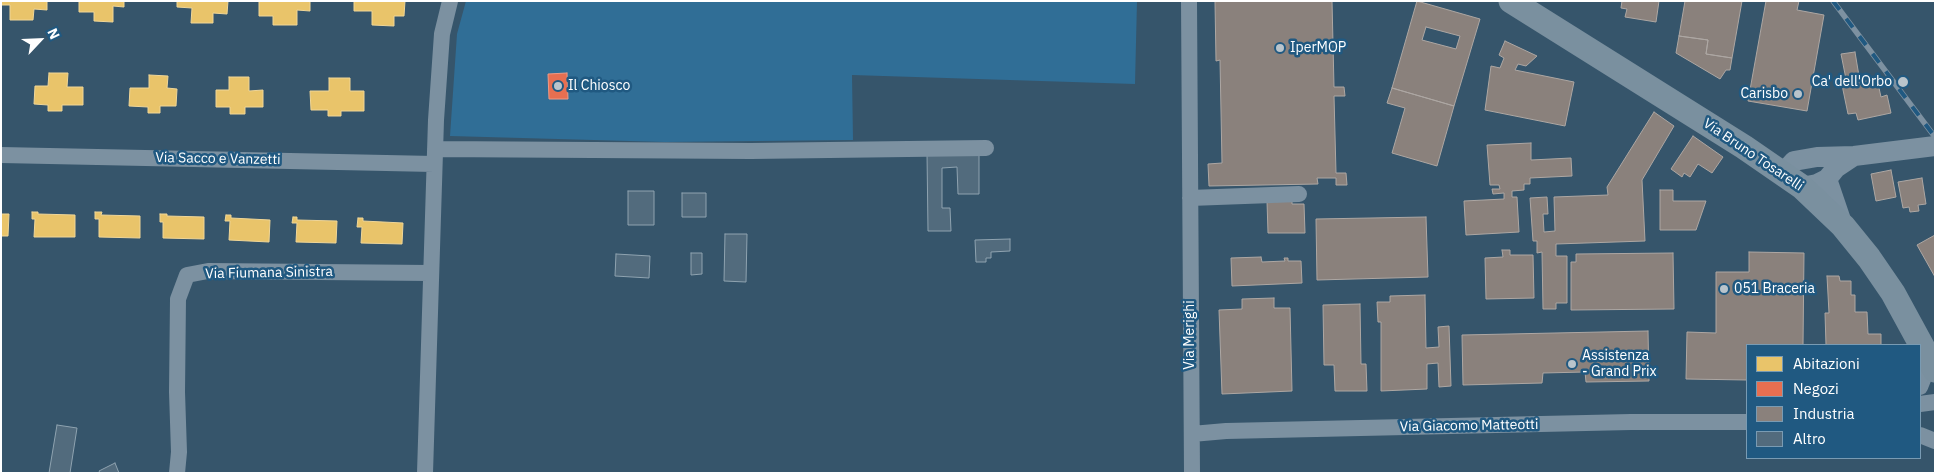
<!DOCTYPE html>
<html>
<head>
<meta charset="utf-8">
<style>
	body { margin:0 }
	#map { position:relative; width:1936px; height:474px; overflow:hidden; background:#36556b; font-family:"IBM Plex Sans",sans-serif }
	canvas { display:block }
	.frame { position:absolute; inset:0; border:2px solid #fff; pointer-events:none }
	.legend { position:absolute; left:1746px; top:344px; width:175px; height:115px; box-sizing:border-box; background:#205981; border:1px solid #799bb3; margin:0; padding:6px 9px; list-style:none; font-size:15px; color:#fff }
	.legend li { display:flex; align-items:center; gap:10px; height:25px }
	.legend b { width:25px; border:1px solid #799bb3 }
	.north { position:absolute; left:15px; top:15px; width:50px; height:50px; -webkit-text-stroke:4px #205981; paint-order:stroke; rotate:65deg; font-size:14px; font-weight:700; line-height:20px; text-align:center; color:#fff }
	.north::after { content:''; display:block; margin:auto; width:18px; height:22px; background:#fff; clip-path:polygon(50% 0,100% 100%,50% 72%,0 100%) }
</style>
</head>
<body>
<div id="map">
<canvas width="1936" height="474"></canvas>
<div class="frame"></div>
<ul class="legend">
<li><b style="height:14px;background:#e9c46a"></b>Abitazioni</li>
<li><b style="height:14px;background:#e76f51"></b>Negozi</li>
<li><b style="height:14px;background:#8a817c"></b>Industria</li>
<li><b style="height:14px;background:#526b7d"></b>Altro</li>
</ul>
<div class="north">N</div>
</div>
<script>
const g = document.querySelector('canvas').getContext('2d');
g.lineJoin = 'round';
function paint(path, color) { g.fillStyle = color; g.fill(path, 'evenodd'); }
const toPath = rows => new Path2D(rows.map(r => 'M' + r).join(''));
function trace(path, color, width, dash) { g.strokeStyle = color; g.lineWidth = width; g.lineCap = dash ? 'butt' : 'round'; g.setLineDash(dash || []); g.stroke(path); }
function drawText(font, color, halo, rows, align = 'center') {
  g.font = font + ' "IBM Plex Sans",sans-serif'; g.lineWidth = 5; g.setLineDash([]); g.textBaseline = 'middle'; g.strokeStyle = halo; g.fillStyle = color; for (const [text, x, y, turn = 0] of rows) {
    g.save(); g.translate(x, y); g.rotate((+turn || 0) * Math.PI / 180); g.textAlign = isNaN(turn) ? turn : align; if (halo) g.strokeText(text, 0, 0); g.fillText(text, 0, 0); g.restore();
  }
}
paint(toPath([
	[466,1,1137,1,1135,84,852,75,853,140,665,142,450,136,457,34]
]), '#306e96');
const homes = toPath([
	[1,1,47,1,47,10,34,9,33,20,10,20,10,5,1,5,1,1],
	[79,1,124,1,124,7,113,6,113,22,94,21,94,12,79,12,79,1],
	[177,1,228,1,227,14,213,13,213,23,191,23,192,8,177,7,177,1],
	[259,1,310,1,310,11,297,10,297,25,273,25,273,16,259,16,259,1],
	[354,1,405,1,404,16,394,16,394,26,372,25,372,11,354,11,354,1],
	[49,73,68,73,67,87,83,87,83,105,62,105,62,111,48,111,48,105,34,104,35,86,48,86,49,73],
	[149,75,168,76,167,88,177,89,176,106,160,106,160,113,148,113,148,107,129,106,130,88,149,88,149,75],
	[229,77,249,77,249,91,263,90,263,107,245,107,245,114,230,114,230,107,216,107,216,90,229,90,229,77],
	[329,78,350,78,350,91,364,91,364,111,341,111,341,116,328,116,328,110,311,110,310,91,329,91,329,78],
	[32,212,38,212,38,214,75,215,75,237,34,237,35,219,32,219,32,212],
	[95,212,102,212,101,215,140,216,140,238,99,237,99,219,95,219,95,212],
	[1,214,9,214,8,236,1,236,1,214],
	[160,214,167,214,167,216,204,217,204,239,163,238,163,222,160,222,160,214],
	[226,215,231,215,231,218,270,220,269,242,229,240,230,221,225,221,226,215],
	[293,217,297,217,297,220,337,221,336,243,296,242,297,223,292,223,293,217],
	[358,218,363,218,363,221,403,223,402,244,361,243,362,227,357,227,358,218]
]);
paint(homes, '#e9c46a');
trace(homes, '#f0d697', 1);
const shops = toPath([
	[567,73,568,99,549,99,548,74,567,73]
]);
paint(shops, '#e76f51');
trace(shops, '#ee9a85', 1);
const industry = toPath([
	[1215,1,1332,1,1334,87,1344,87,1345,96,1334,96,1336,173,1346,173,1347,185,1336,185,1336,178,1317,178,1318,184,1209,186,1208,164,1222,163,1220,60,1216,61,1215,1],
	[1417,1,1480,19,1454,106,1392,88,1417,1],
	[1426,27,1460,36,1456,49,1422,40,1426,27],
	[1622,1,1659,1,1656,22,1625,17,1627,9,1621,8,1622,1],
	[1685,1,1742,1,1732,58,1706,54,1708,40,1679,36,1685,1],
	[1766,1,1799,1,1797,10,1824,15,1807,111,1748,101,1766,1],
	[1679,36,1708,40,1706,54,1732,58,1730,70,1726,70,1720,79,1676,53,1679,36],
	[1505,41,1537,56,1526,66,1518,64,1515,70,1574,82,1565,126,1485,110,1491,66,1500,68,1504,58,1499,55,1505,41],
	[1855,52,1859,76,1846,79,1841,54,1855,52],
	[1877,79,1881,97,1887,95,1891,113,1858,120,1856,113,1848,114,1842,85,1877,79],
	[1392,88,1454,106,1437,166,1392,153,1405,108,1387,103,1392,88],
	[1654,112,1674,126,1642,180,1645,241,1556,244,1556,256,1567,256,1567,303,1556,303,1556,309,1543,309,1542,252,1537,253,1537,241,1533,241,1530,198,1547,197,1548,214,1543,214,1544,232,1555,231,1554,197,1608,195,1607,187,1654,112],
	[1693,136,1723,157,1712,173,1698,164,1690,177,1684,173,1682,177,1671,169,1693,136],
	[1531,143,1531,160,1571,158,1572,176,1530,178,1530,184,1524,184,1524,190,1512,191,1512,197,1517,197,1519,232,1466,235,1464,201,1504,199,1504,193,1493,194,1492,189,1500,189,1499,185,1490,185,1487,145,1531,143],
	[1891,170,1896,197,1876,201,1871,174,1891,170],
	[1922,178,1926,204,1918,205,1919,211,1910,212,1909,207,1903,208,1898,182,1922,178],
	[1660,190,1673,190,1673,201,1706,201,1696,230,1660,230,1660,190],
	[1292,200,1292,204,1304,204,1305,233,1268,233,1267,201,1292,200],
	[1426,217,1428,277,1317,280,1316,219,1426,217],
	[1935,235,1935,277,1917,245,1935,235],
	[1502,250,1510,250,1510,255,1533,255,1534,298,1486,299,1485,258,1503,257,1502,250],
	[1749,252,1804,253,1803,345,1747,345,1747,380,1686,379,1687,332,1716,333,1716,272,1749,272,1749,252],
	[1673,253,1674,309,1571,310,1571,262,1576,262,1576,254,1673,253],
	[1261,257,1262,262,1285,261,1284,258,1288,258,1288,261,1301,261,1302,283,1232,286,1231,258,1261,257],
	[1827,276,1839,276,1840,281,1851,281,1851,295,1855,295,1855,312,1867,312,1868,334,1881,334,1881,345,1826,345,1825,313,1829,313,1827,276],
	[1425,295,1426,348,1439,347,1438,327,1449,326,1451,386,1439,387,1438,363,1427,364,1427,389,1381,391,1381,322,1378,322,1377,302,1390,302,1390,296,1425,295],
	[1274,298,1274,308,1290,308,1292,391,1222,394,1219,310,1242,309,1242,299,1274,298],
	[1360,304,1361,364,1366,364,1367,391,1335,391,1334,365,1324,365,1323,305,1360,304],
	[1648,331,1649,381,1586,382,1585,372,1543,373,1542,383,1463,385,1462,335,1648,331]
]);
paint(industry, '#8a817c');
trace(industry, '#ada7a3', 1);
const building = toPath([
	[927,152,979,152,979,194,958,194,957,167,942,168,942,208,950,208,951,231,928,231,927,152],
	[628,191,654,191,654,225,628,225,628,191],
	[682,193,706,193,706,217,682,217,682,193],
	[725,234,747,234,746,282,724,281,725,234],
	[1010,239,1010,251,991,252,991,258,986,258,986,262,976,262,975,240,1010,239],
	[691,253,702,253,702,274,691,275,691,253],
	[616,254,650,256,649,278,615,276,616,254],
	[57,425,77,428,70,473,49,473,57,425],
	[115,463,119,473,100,473,99,471,115,463]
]);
paint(building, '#526b7d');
trace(building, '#8fa3b0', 1);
trace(toPath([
	[1189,1,1192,473],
	[435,149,751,151,986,148],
	[1,155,434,164],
	[1190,198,1299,194],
	[1920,387,1930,362],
	[1920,404,1935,402],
	[1192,434,1226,431,1631,422,1747,422],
	[1920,435,1935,441],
	[177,473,179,452,177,392,178,299,187,275,208,271,430,273],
	[425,473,436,120,442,34,450,1]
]), '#7c91a1', 16);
trace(toPath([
	[1783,173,1794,161,1817,157,1854,156,1935,146],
	[1827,179,1843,226],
	[1802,187,1817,184,1827,179,1836,168,1854,156]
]), '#7c91a1', 20);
trace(toPath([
	[1511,1,1744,147,1802,187,1843,226,1869,258,1893,293,1935,370]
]), '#7a909f', 25);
const rail = toPath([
	[1833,1,1935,137]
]);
trace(rail, '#7d91a1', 5.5);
trace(rail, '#205981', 4, [11]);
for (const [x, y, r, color] of [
	[1280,48,5,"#b9c4cb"],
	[1903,82,6,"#b9c4cb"],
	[558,86,5,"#b9c4cb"],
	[1798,94,5,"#b9c4cb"],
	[1724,289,5,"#b9c4cb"],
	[1572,364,5,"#b9c4cb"]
]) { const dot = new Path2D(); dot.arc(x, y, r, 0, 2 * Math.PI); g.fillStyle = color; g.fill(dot); trace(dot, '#205981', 2); }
drawText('14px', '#fff', '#205981', [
	["IperMOP",1290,48],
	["Ca' dell'Orbo",1892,82,"right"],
	["Il Chiosco",568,86],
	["Carisbo",1788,94,"right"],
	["051 Braceria",1734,289],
	["Assistenza",1582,356],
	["- Grand Prix",1582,372]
], 'left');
drawText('14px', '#fff', '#205981', [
	["Via Bruno Tosarelli",1753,155,34],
	["Via Sacco e Vanzetti",218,159,1],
	["Via Fiumana Sinistra",269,273,-1],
	["Via Merighi",1190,335,-90],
	["Via Giacomo Matteotti",1469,426,-1]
]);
</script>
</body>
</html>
